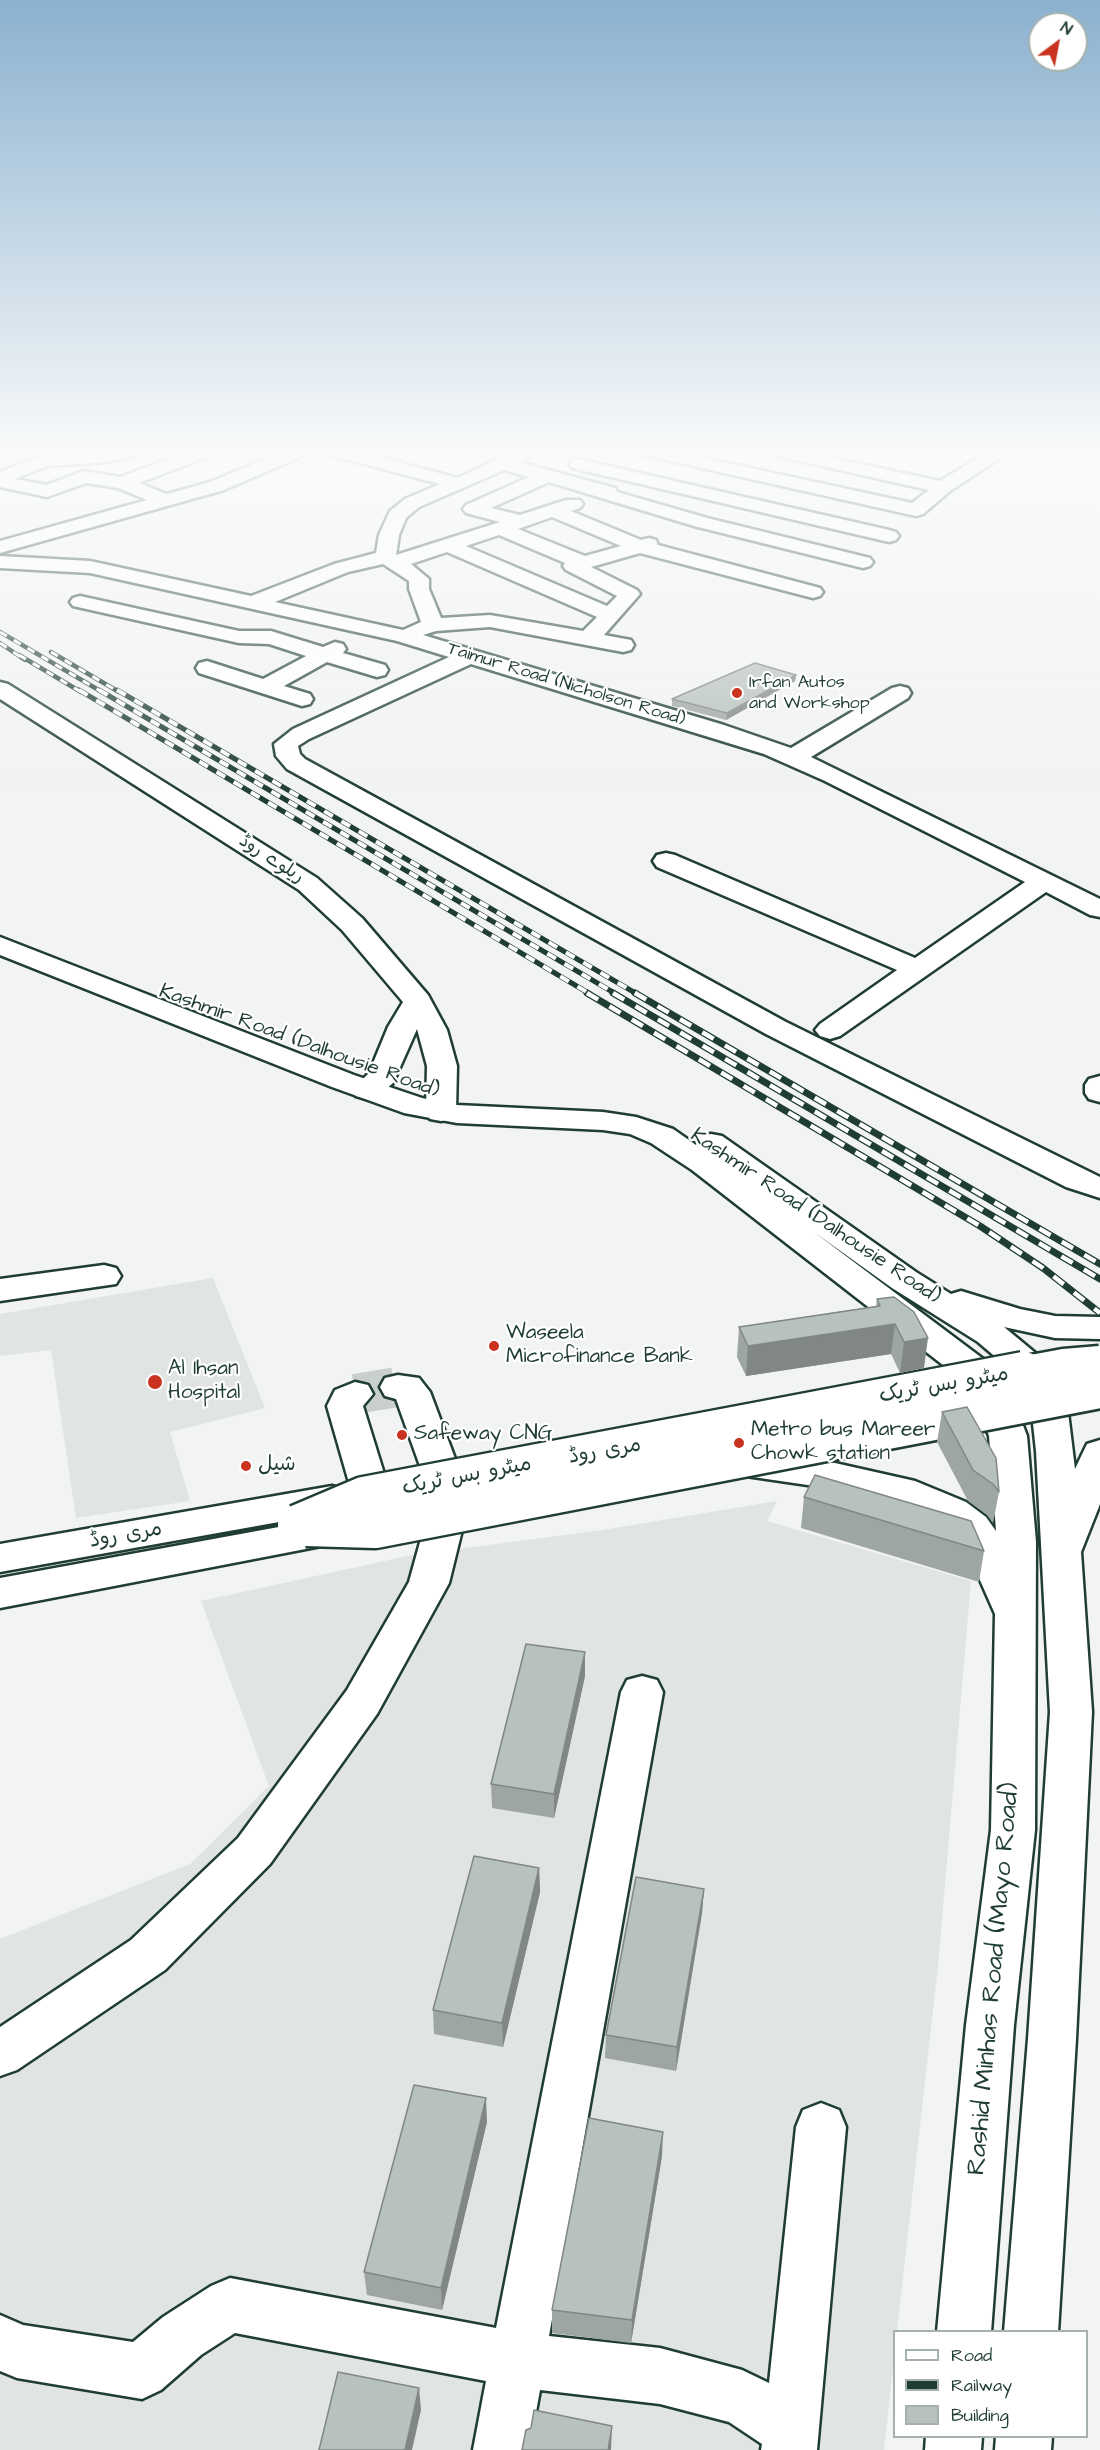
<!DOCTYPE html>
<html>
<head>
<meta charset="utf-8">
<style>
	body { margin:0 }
	#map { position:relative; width:1100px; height:2450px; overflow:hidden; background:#f2f3f3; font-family:"Architects Daughter",sans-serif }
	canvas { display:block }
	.legend { position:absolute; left:893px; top:2330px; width:195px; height:108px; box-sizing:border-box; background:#fff; border:2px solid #a5b1ae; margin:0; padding:8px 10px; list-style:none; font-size:18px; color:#1f3d34 }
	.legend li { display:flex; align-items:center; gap:12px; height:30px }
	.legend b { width:30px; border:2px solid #a5b1ae }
	.north { position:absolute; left:1028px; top:12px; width:60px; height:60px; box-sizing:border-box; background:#fff; border:2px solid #a5b1ae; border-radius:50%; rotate:32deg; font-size:16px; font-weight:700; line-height:24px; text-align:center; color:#1f3d34 }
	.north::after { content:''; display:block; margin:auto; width:21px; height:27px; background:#c8321e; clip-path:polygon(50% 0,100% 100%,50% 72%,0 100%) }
</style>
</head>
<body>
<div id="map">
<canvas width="1100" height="2450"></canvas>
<ul class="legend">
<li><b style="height:8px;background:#fff"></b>Road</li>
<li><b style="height:8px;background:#1f3d34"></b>Railway</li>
<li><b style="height:16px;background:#b7c1bd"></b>Building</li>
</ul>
<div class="north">N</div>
</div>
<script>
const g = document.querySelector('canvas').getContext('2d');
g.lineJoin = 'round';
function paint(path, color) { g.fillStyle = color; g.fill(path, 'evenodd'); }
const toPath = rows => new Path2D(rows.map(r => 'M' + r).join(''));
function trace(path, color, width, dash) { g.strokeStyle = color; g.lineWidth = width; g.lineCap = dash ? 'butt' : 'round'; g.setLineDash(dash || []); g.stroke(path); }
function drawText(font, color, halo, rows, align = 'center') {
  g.font = font + ' "Architects Daughter","Playpen Sans Arabic",sans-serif'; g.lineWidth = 4.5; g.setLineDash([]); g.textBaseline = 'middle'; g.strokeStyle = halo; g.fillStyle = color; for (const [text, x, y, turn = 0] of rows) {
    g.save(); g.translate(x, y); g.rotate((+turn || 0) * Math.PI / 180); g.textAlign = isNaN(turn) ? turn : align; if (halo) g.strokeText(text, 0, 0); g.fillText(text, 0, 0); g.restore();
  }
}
paint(toPath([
	[213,1278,265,1408,170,1432,190,1501,76,1518,51,1350,0,1356,0,1314],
	[777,1501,767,1521,971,1581,938,1966,897,2331,894,2332,894,2358,884,2450,0,2450,0,1939,190,1864,269,1786,201,1601,412,1555,603,1530]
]), '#e0e4e3');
trace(toPath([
	[355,1394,398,1387]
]), '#c8cfcd', 40, [40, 20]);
const minor = toPath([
	[109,451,143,451,140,455,105,462,47,466,15,479,46,485,84,471,120,477,190,451,209,451,210,453,207,457,139,483,167,494,210,482,284,451,308,451,305,455,224,490,0,553,0,541,147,500,118,488,86,483,47,497,0,487,0,472,38,457,109,451],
	[327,451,356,451,458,478,514,451,529,451,531,454,528,458,519,462,615,488,617,492,707,518,870,558,873,562,870,566,863,568,694,526,549,482,491,508,520,515,566,500,580,500,583,504,580,508,571,511,641,540,649,538,656,540,658,545,820,588,823,592,820,596,813,598,640,553,591,567,637,590,640,594,604,635,631,640,634,645,631,650,623,652,490,627,436,631,423,635,724,725,791,748,892,688,900,686,908,688,911,693,908,698,811,757,1100,899,1100,917,1090,915,1046,892,840,1036,830,1039,820,1036,815,1030,820,1024,897,970,657,867,653,861,657,855,666,853,675,855,915,958,1025,882,825,781,764,754,471,664,309,739,298,746,300,754,305,759,786,1022,1100,1177,1100,1198,1066,1187,766,1034,287,769,276,756,274,744,293,729,449,657,397,641,90,573,0,568,0,556,90,561,251,596,334,564,376,553,379,535,390,511,405,499,440,484,330,455,327,451],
	[504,470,529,477,466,505,463,509,466,513,500,522,396,555,399,535,406,518,419,507,504,470],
	[552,517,621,546,585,556,518,529,552,517],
	[499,535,565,563,563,566,566,570,617,596,607,606,466,546,499,535],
	[447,552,597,617,583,631,490,615,441,618,429,589,429,579,411,564,447,552],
	[383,564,409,581,409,589,421,622,403,630,275,602,348,572,383,564],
	[639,451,672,451,912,503,929,490,777,456,771,455,768,451,801,451,940,481,990,451,1011,451,950,491,923,514,916,516,648,456,642,455,639,451],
	[578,459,889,530,896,532,899,536,896,540,889,542,572,468,569,464,572,460,578,459],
	[80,596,239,631,271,631,323,647,335,642,343,644,346,649,343,653,385,665,388,670,385,675,377,677,327,662,284,686,310,694,313,699,310,704,302,706,199,673,196,668,199,663,207,661,263,679,306,656,269,644,239,643,73,606,70,602,73,598,80,596],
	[0,682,8,684,317,878,362,918,428,995,447,1030,457,1066,456,1112,452,1119,441,1121,430,1119,426,1112,427,1066,417,1029,393,1083,378,1096,367,1099,356,1096,352,1090,369,1073,388,1027,403,1002,342,930,299,890,0,699,0,682],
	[1100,1076,1100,1102,1089,1099,1085,1093,1085,1085,1089,1079,1100,1076],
	[104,1265,116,1268,121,1276,116,1284,0,1301,0,1279,104,1265],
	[398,1375,419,1378,430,1392,463,1480,457,1489,444,1493,431,1489,425,1480,396,1399,385,1396,380,1387,385,1378,398,1375],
	[355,1382,368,1385,373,1394,363,1406,390,1493,384,1503,371,1507,358,1503,352,1493,327,1406,335,1390,355,1382],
	[448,1496,462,1500,467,1510,449,1583,377,1714,270,1864,165,1970,17,2070,0,2076,0,2027,131,1940,238,1838,347,1690,409,1582,429,1510,434,1500,448,1496],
	[642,1676,657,1680,663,1692,549,2336,660,2348,742,2370,769,2383,796,2127,803,2110,821,2103,839,2110,846,2127,817,2450,761,2450,762,2444,729,2422,660,2404,540,2390,529,2450,473,2450,486,2381,235,2333,201,2355,161,2390,142,2399,17,2378,0,2371,0,2315,23,2325,133,2342,163,2317,211,2286,230,2278,496,2328,621,1692,627,1680,642,1676]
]);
const major = toPath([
	[0,937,354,1075,422,1098,457,1105,603,1112,636,1117,673,1129,696,1145,700,1136,711,1134,722,1136,916,1272,951,1294,961,1291,1020,1309,1055,1316,1100,1317,1100,1339,1055,1338,1004,1327,1045,1361,1050,1369,1045,1377,1032,1381,1019,1377,978,1342,892,1288,814,1232,998,1370,1016,1407,1027,1436,1036,1542,1035,1830,1014,2025,991,2332,937,2332,966,2025,991,1830,995,1614,965,1546,958,1537,938,1522,905,1506,835,1489,746,1476,733,1472,727,1463,733,1454,746,1450,835,1463,915,1481,966,1502,986,1517,996,1531,989,1436,970,1386,692,1170,651,1143,630,1134,603,1130,457,1123,404,1113,332,1087,0,955,0,937],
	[1048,1384,1061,1387,1066,1396,1075,1469,1087,1444,1100,1440,1100,1504,1081,1552,1092,1712,1076,2039,1058,2332,1004,2332,1028,2039,1050,1712,1036,1451,1030,1396,1035,1387,1048,1384],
	[332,1486,346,1490,351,1500,346,1510,0,1572,0,1544,332,1486],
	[328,1518,342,1522,347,1532,342,1542,0,1608,0,1578,328,1518],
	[926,2436,982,2436,981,2450,925,2450,926,2436],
	[996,2436,1052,2436,1051,2450,995,2450,996,2436]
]);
trace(minor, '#1f3d34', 5);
trace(major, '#1f3d34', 5);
paint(minor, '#fff');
paint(major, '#fff');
const railFar2 = toPath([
	[0,632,102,692],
	[0,643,25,660],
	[51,652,119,692],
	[19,655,81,692]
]);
const railFar1 = toPath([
	[79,690,590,994],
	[99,690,616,994],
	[117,690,637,994]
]);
const rail = toPath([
	[587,993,980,1226,1043,1268,1100,1313],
	[613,993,1100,1279],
	[635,993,1100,1264]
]);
trace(railFar2, '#1f3d34', 4.5);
trace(railFar1, '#1f3d34', 5);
trace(rail, '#1f3d34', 7);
trace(railFar2, '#fff', 3, [8]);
trace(railFar1, '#fff', 4, [10]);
trace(rail, '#fff', 4.5, [13]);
const minorBridgeFar1 = toPath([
	[1016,1374,1064,1365,1100,1362]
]);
const minorBridge = toPath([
	[298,1525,364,1497,1024,1372],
	[306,1526,375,1528,1100,1388]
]);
trace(minorBridgeFar1, '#1f3d34', 37, []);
trace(minorBridge, '#1f3d34', 45, []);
trace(minorBridgeFar1, '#fff', 32);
trace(minorBridge, '#fff', 40);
paint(toPath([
	[796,675,795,681,726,720,672,706,672,699],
	[877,1299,914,1312,924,1368,900,1373,891,1354,746,1376,737,1357,739,1327,876,1306],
	[942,1412,999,1492,993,1523,987,1515,968,1501,937,1442],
	[804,1497,984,1551,979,1582,801,1528],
	[585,1676,554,1818,492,1808,491,1784],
	[539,1868,540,1892,503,2047,434,2034,433,2010],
	[704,1889,702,1913,676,2071,605,2058,606,2035],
	[487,2122,442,2310,367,2295,364,2272],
	[662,2156,631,2343,552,2333,552,2310]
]), '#9da6a3');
paint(toPath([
	[796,675,795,681,726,720,727,713],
	[895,1324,891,1354,746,1376,748,1346],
	[928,1338,924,1368,900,1373,904,1342],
	[585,1652,585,1676,554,1818,554,1794],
	[539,1868,540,1892,503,2047,502,2023],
	[704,1889,702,1913,676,2071,677,2047],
	[486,2098,487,2122,442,2310,441,2288],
	[663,2132,662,2156,631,2343,632,2320],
	[419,2388,421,2410,412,2450,405,2450],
	[612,2426,611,2450,608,2450]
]), '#808784');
const building = toPath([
	[755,663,796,675,727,713,672,699,755,663],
	[894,1297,914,1312,928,1338,904,1342,895,1324,748,1346,739,1327,880,1306,877,1299,894,1297],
	[967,1407,996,1458,999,1492,993,1484,973,1470,942,1412,967,1407],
	[815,1475,971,1521,984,1551,804,1497,815,1475],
	[526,1644,585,1652,554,1794,491,1784,526,1644],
	[474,1856,539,1868,502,2023,433,2010,474,1856],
	[636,1877,704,1889,677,2047,606,2035,636,1877],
	[414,2085,486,2098,441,2288,364,2272,414,2085],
	[589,2118,663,2132,632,2320,552,2310,589,2118],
	[338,2372,419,2388,405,2450,319,2450,338,2372],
	[534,2410,612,2426,608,2450,522,2450,526,2430,531,2428,534,2410]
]);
paint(building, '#b7c1bd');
trace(building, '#808784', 1.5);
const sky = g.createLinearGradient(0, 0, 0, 794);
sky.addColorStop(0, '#8bb1cf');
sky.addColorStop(0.57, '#f9fafa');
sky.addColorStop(1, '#f9fafa00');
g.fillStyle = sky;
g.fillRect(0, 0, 1100, 794);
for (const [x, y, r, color] of [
	[737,693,6,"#c8321e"],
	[494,1346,6,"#c8321e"],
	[155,1382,8,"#c8321e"],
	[402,1435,6,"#c8321e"],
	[739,1443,6,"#c8321e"],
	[246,1466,6,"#c8321e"]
]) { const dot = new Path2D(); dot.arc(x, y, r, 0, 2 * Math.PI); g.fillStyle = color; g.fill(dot); trace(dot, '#fff', 2); }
drawText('18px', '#1f3d34', '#fff', [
	["Irfan Autos",749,683],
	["and Workshop",749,704]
], 'left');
drawText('18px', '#1f3d34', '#fff', [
	["Taimur Road (Nicholson Road)",566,685,17],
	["ریلوے روڈ",271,860,33]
]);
drawText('21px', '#1f3d34', '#fff', [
	["Kashmir Road (Dalhousie Road)",299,1042,20],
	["Kashmir Road (Dalhousie Road)",815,1217,34],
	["میٹرو بس ٹریک",944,1386,-10],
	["مری روڈ",605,1452,-10],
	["میٹرو بس ٹریک",467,1477,-11],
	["مری روڈ",126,1536,-10]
]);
drawText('21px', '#1f3d34', '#fff', [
	["Waseela",506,1334],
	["Microfinance Bank",506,1358],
	["Al Ihsan",168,1370],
	["Hospital",168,1394],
	["Metro bus Mareer",751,1431],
	["Chowk station",751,1455],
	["Safeway CNG",414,1435],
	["شیل",258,1466]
], 'left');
drawText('26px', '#1f3d34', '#fff', [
	["Rashid Minhas Road (Mayo Road)",995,1979,-85]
]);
</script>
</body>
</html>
